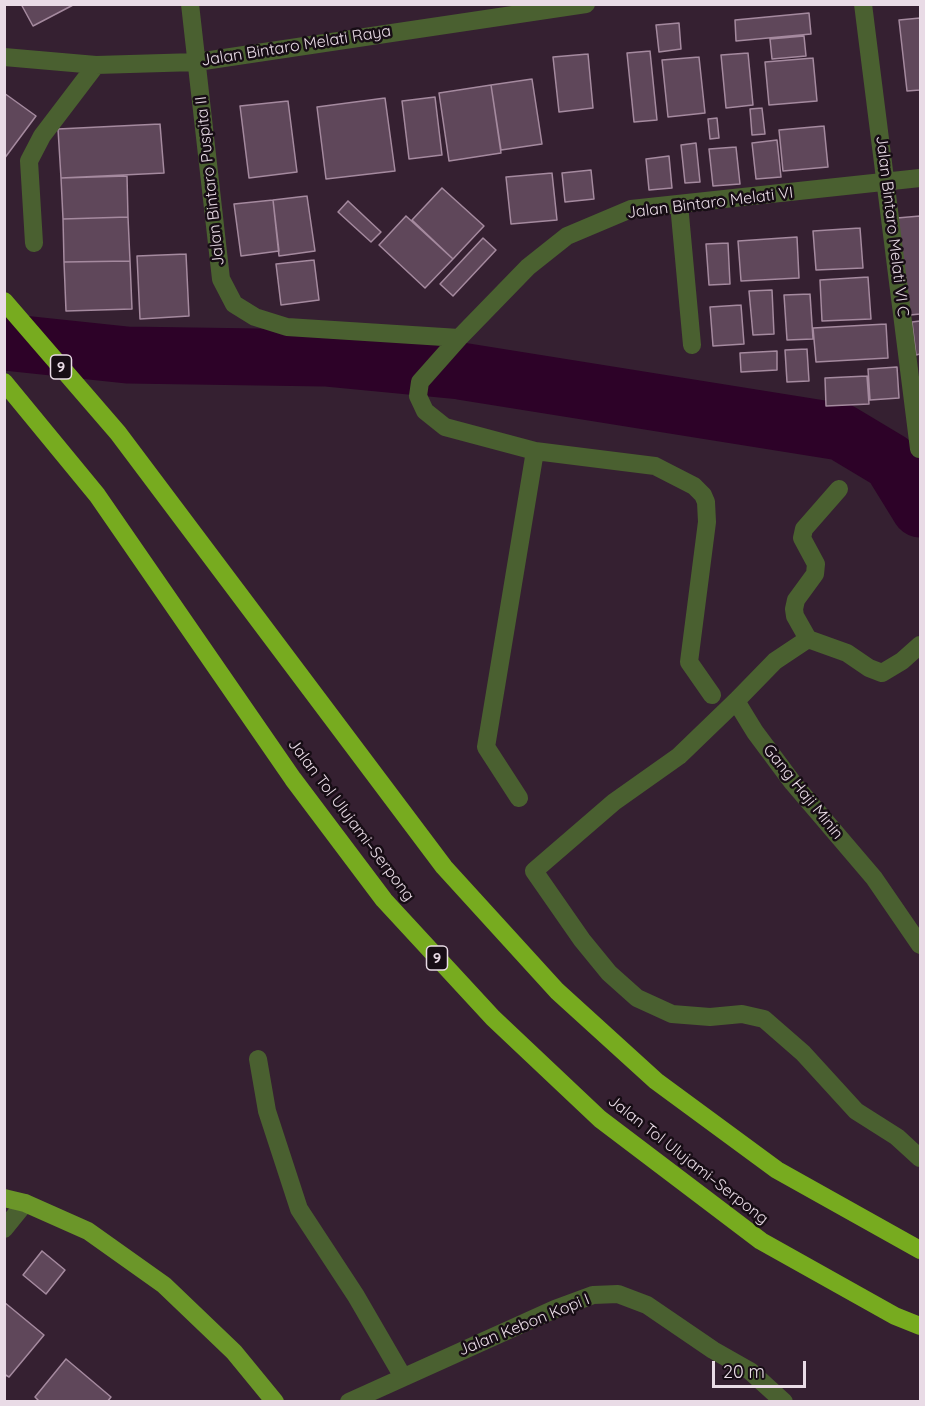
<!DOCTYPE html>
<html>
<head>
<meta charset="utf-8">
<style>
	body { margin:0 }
	#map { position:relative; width:925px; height:1406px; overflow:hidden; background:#352031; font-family:Quicksand,sans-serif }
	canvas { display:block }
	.frame { position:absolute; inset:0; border:6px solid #e9dbe6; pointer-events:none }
	.scale { position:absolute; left:712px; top:1361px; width:94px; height:27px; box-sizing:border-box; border:3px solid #e9dbe6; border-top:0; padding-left:8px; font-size:18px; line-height:21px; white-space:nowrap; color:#e9dbe6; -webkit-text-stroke:4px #170d15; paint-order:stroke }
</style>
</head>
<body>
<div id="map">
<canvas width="925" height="1406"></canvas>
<div class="frame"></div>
<div class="scale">20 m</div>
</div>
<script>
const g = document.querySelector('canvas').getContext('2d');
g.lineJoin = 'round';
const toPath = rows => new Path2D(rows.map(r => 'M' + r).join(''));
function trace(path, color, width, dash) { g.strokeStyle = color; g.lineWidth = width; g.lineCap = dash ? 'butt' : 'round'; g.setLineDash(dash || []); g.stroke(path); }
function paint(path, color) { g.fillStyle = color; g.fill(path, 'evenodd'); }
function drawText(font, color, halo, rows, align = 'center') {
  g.font = font + ' Quicksand,sans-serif'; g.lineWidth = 5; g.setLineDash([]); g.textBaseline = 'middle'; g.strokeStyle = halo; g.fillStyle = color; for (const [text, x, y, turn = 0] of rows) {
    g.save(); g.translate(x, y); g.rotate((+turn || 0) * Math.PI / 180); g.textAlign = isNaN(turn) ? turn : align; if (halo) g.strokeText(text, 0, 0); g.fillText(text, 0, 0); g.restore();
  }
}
trace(toPath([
	[4,342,127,355,325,358,460,371,841,432,891,462,920,509]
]), '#2d0228', 57);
const building = toPath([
	[21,4,75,4,33,26,21,4],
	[809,13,811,34,736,41,735,20,809,13],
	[920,18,920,90,907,91,899,20,920,18],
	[679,23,681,49,659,52,656,25,679,23],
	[804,36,806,56,772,59,770,39,804,36],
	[650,51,657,120,634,122,627,53,650,51],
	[748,53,753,105,726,108,721,55,748,53],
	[588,54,593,108,559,112,553,57,588,54],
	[699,57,705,113,668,117,662,60,699,57],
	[813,58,817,101,769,105,765,62,813,58],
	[532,79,542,144,501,150,491,85,532,79],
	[491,85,501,153,449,161,439,93,491,85],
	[4,93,36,116,4,159,4,93],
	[435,97,442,155,409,159,402,101,435,97],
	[385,98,395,171,326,179,317,107,385,98],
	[288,101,297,172,249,178,240,106,288,101],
	[762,108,765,134,752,135,750,109,762,108],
	[717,118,719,138,710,139,708,119,717,118],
	[160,124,164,173,61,178,58,129,160,124],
	[824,126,828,167,783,171,779,130,824,126],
	[777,140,781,177,756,179,752,143,777,140],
	[696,143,700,182,685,183,681,145,696,143],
	[736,147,740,184,713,186,709,149,736,147],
	[669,156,672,188,649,190,646,159,669,156],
	[591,170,594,199,565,202,562,173,591,170],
	[552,173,557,220,511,224,506,177,552,173],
	[127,176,128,217,63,219,61,178,127,176],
	[442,188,484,226,453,259,412,220,442,188],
	[307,196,315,251,279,256,273,200,307,196],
	[273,200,279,251,241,256,234,204,273,200],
	[348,201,381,232,371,242,338,212,348,201],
	[406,216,453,259,425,288,379,245,406,216],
	[920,216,920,314,910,315,897,218,920,216],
	[128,217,130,261,64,262,63,219,128,217],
	[860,228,863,268,816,270,813,231,860,228],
	[797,237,799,278,741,281,738,241,797,237],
	[483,238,496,250,453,296,440,284,483,238],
	[728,243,730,284,709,285,706,244,728,243],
	[186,254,189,316,140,319,137,256,186,254],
	[314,260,319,300,281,305,276,264,314,260],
	[130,261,132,309,66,311,64,262,130,261],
	[868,277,871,319,822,321,820,280,868,277],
	[772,290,774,334,753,335,749,291,772,290],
	[810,294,813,339,787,340,784,295,810,294],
	[741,305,744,344,713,346,710,307,741,305],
	[920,321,920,354,916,355,912,322,920,321],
	[886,324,888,358,816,362,813,328,886,324],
	[807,349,809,381,787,382,785,350,807,349],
	[777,351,777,370,741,372,740,353,777,351],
	[897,367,899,398,870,400,868,369,897,367],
	[867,376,869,404,826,406,825,378,867,376],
	[42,1251,65,1270,46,1294,23,1275,42,1251],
	[4,1302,44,1335,9,1377,4,1374,4,1302],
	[66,1359,111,1397,107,1402,40,1402,35,1397,66,1359]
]);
paint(building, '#5f475a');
trace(building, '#a58a9f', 1.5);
trace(toPath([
	[190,4,221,279,234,304,255,317,287,327,459,338],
	[863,4,919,449],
	[4,57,96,65,197,62,586,4],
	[679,204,692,345],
	[34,243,29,161,42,136,96,65],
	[808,639,795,616,794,609,796,600,815,574,816,564,802,538,804,529,839,489],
	[712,695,689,662,707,522,706,502,703,495,694,486,655,466,535,451,445,427,425,411,418,396,420,382,459,338,528,267,567,236,631,209,920,178],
	[736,701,775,661,808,639,847,653,869,668,882,673,902,661,920,645],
	[519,798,486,747,535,451],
	[920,945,874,878,793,783,755,732,736,701,679,756,614,802,534,871,582,940,609,973,637,998,672,1014,710,1017,742,1014,764,1019,803,1053,856,1111,897,1137,920,1158],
	[258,1059,267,1111,299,1209,356,1296,403,1377],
	[4,1229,25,1203],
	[349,1402,555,1309,593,1295,618,1294,647,1305,713,1350,750,1371,784,1402]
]), '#4a6030', 18);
trace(toPath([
	[4,1198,25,1203,88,1231,164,1285,234,1352,275,1402]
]), '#6b9629', 18);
trace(toPath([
	[4,301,118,433,444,867,557,991,656,1081,777,1170,920,1250],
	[4,382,97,495,293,779,384,900,493,1018,600,1119,761,1241,895,1316,920,1326]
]), '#77ab1f', 18);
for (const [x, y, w] of [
	[61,367,21],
	[437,958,21]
]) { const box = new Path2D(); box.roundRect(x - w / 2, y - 12, w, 24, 4.5); g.fillStyle = '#170d15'; g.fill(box); trace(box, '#e9dbe6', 1.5); }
drawText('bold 15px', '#e9dbe6', null, [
	["9",61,367],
	["9",437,958]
]);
drawText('16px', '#e9dbe6', '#170d15', [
	["Jalan Bintaro Melati Raya",296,46,-9],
	["Jalan Bintaro Puspita II",210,181,-96],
	["Jalan Bintaro Melati VI",710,203,-7],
	["Jalan Bintaro Melati VI C",892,226,83],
	["Gang Haji Minin",803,792,51],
	["Jalan Tol Ulujami–Serpong",351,820,53],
	["Jalan Tol Ulujami–Serpong",688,1160,38],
	["Jalan Kebon Kopi I",524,1325,-22]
]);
</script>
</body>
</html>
